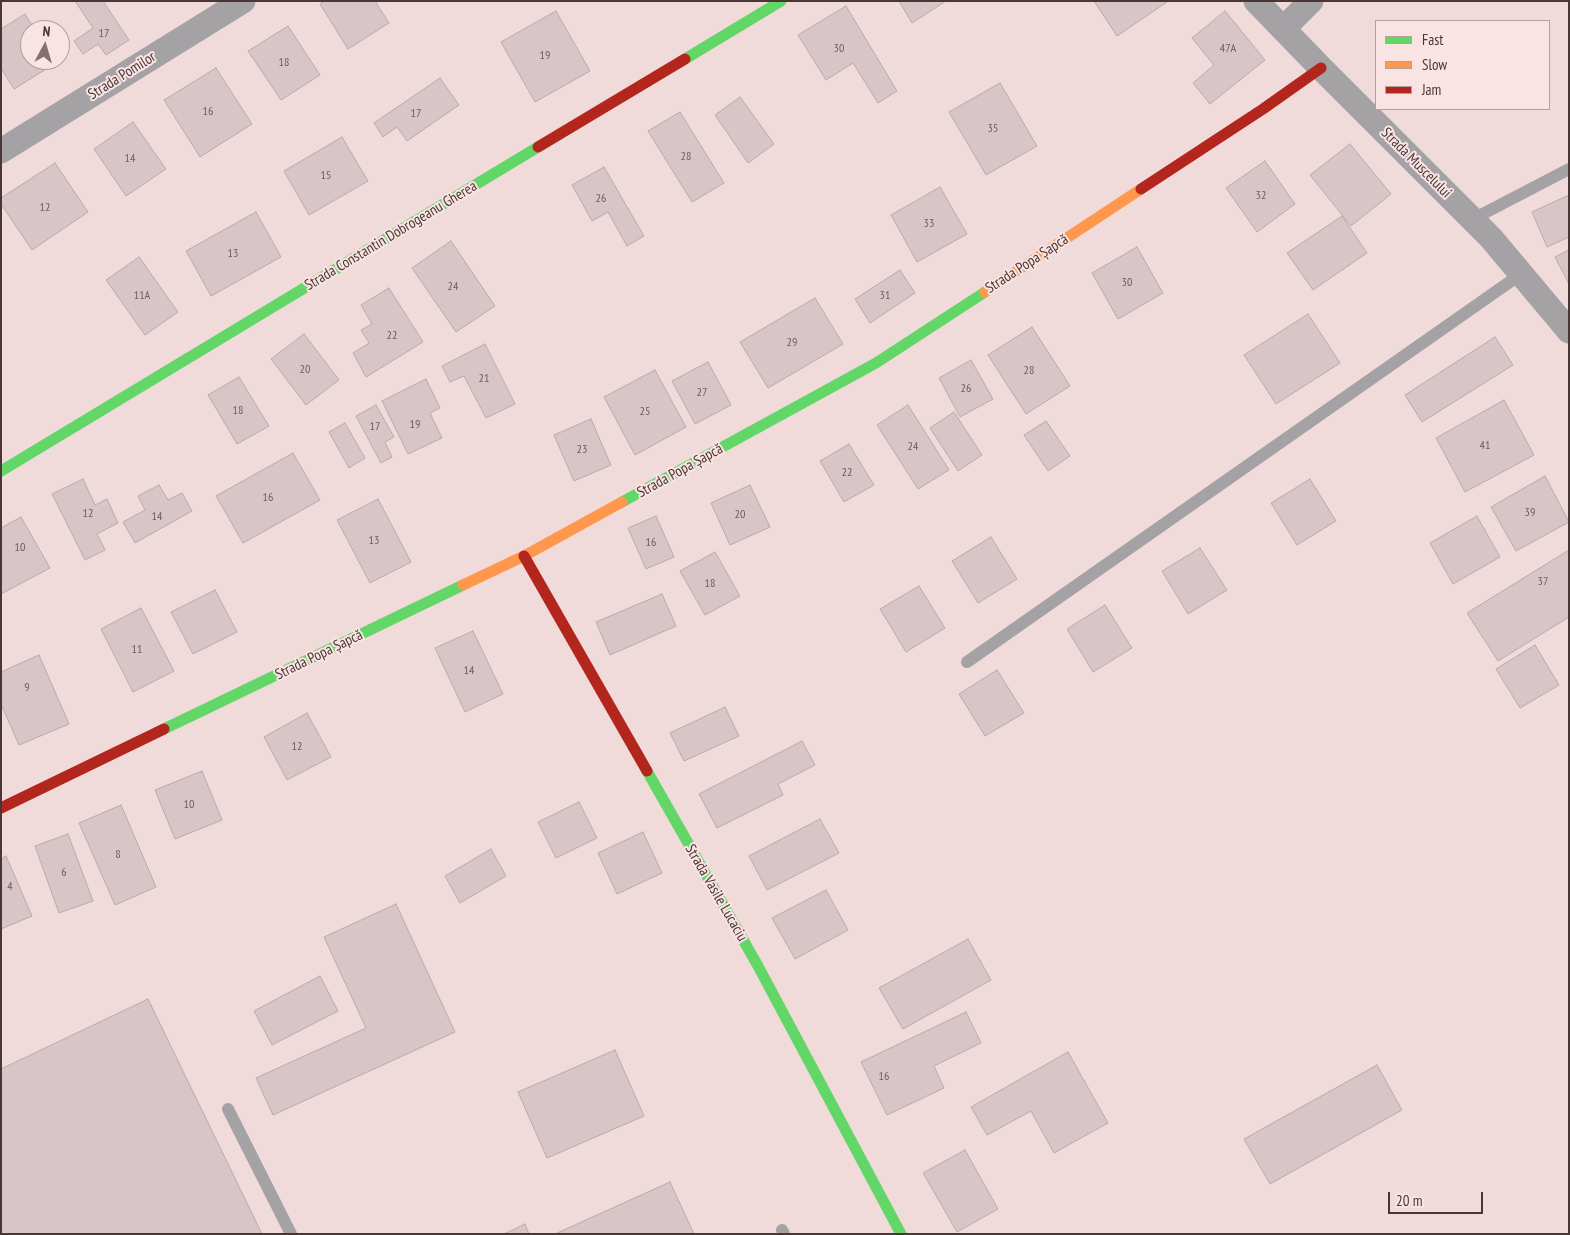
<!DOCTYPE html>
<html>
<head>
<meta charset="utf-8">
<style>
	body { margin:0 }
	#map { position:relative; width:1570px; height:1235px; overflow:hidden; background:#f1dada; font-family:"PT Sans Narrow",sans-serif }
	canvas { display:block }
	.frame { position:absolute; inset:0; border:2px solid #4b3636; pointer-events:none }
	.legend { position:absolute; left:1375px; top:20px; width:175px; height:90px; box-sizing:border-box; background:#f9e3e3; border:1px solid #b39e9e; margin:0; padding:6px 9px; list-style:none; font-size:15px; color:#4b3636 }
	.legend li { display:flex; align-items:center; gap:10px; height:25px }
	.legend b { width:25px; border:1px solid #b39e9e }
	.north { position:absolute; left:20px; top:20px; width:50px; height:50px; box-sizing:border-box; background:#f9e3e3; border:1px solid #b39e9e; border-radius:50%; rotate:6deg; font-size:14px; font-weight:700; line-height:20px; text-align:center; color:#4b3636 }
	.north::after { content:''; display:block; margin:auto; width:18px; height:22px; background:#856f6f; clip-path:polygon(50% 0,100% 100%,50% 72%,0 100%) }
	.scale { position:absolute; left:1388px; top:1192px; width:95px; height:22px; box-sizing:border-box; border:2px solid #4b3636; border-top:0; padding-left:6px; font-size:15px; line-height:18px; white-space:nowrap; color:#4b3636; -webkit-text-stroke:4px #f9e3e3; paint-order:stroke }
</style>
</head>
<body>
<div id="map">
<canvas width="1570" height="1235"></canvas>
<div class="frame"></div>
<ul class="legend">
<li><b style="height:6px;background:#63d668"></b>Fast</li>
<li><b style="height:6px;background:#ff974d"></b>Slow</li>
<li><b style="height:6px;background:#b3261e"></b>Jam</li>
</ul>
<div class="north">N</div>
<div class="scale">20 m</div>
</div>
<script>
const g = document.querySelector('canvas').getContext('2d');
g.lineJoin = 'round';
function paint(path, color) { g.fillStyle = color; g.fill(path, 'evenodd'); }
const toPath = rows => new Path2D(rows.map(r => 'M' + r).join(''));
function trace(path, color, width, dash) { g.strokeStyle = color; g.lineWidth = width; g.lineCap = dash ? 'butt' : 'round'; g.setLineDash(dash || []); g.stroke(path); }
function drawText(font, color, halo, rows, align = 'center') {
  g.font = font + ' "PT Sans Narrow",sans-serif'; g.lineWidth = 4; g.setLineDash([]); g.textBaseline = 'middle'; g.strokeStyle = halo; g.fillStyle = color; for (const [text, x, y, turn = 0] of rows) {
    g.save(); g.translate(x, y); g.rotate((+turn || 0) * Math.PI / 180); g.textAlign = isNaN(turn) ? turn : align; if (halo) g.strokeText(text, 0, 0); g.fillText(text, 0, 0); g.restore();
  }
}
const building = toPath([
	[75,1,103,1,129,40,106,55,98,44,83,54,74,41,93,28,75,1],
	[325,1,375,1,389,23,348,49,320,4,325,1],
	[899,1,946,1,912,23,899,1],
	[1094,1,1166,1,1167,2,1117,36,1094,1],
	[846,6,897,91,878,103,853,63,826,80,798,35,846,6],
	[556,11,590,71,535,102,501,42,556,11],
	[1225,11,1265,60,1210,104,1193,83,1214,65,1192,38,1225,11],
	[25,14,35,30,30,30,30,60,54,60,56,63,14,89,1,68,1,29,25,14],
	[288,26,320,75,281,100,248,51,288,26],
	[216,68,252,124,200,157,164,100,216,68],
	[440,78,459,105,407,141,397,127,383,137,374,123,440,78],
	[1000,83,1037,146,986,175,949,112,1000,83],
	[740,97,774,144,748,163,715,115,740,97],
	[680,112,724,183,692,202,648,131,680,112],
	[133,122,166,169,126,196,94,149,133,122],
	[342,137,368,181,309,215,284,171,342,137],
	[1350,144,1391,194,1351,226,1310,175,1350,144],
	[1265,161,1295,204,1257,232,1226,188,1265,161],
	[55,163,88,212,32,250,1,204,1,198,55,163],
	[604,167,644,236,627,246,608,212,592,221,572,185,604,167],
	[940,187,967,234,917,262,891,215,940,187],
	[1569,195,1569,237,1547,247,1532,212,1569,195],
	[256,212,281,257,211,296,186,251,256,212],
	[1342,216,1367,253,1313,290,1287,253,1342,216],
	[451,241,495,306,456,332,412,268,451,241],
	[1137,247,1163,293,1118,319,1092,273,1137,247],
	[1569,250,1569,284,1555,257,1569,250],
	[139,257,178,312,145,335,106,280,139,257],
	[900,270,915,293,870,323,855,299,900,270],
	[389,288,423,342,366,377,353,353,369,343,361,330,372,324,361,305,389,288],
	[815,298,843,344,768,388,740,342,815,298],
	[1308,314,1340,363,1276,404,1244,355,1308,314],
	[1032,327,1070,386,1026,414,988,355,1032,327],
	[304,334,339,380,306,405,271,359,304,334],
	[1495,337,1513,365,1422,422,1405,395,1495,337],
	[485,344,515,404,486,418,464,376,450,382,442,366,485,344],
	[971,360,993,399,960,417,939,378,971,360],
	[708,362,731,405,695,424,672,381,708,362],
	[655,370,686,427,635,455,604,397,655,370],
	[239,377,269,426,237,444,208,395,239,377],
	[426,379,440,408,430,413,442,438,408,454,382,401,426,379],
	[1504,400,1534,455,1465,492,1436,438,1504,400],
	[376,405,394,437,385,442,392,457,381,463,356,416,376,405],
	[908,405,949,470,918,489,877,425,908,405],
	[954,412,982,455,958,471,930,428,954,412],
	[591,419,611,465,574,481,554,435,591,419],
	[1046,421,1070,456,1048,471,1024,435,1046,421],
	[345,423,365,458,349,468,329,432,345,423],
	[849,444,874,485,844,502,820,461,849,444],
	[293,453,320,500,243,543,216,496,293,453],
	[1545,476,1569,522,1516,551,1491,507,1545,476],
	[83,479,95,505,107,499,118,523,97,534,105,550,85,560,52,494,83,479],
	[1310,479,1336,521,1297,545,1271,503,1310,479],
	[159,485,168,500,182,493,192,511,135,543,123,522,145,510,138,496,159,485],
	[750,485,770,527,730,545,711,503,750,485],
	[378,499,411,562,370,583,337,520,378,499],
	[656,516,674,557,646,569,628,528,656,516],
	[1477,516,1500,557,1453,584,1430,543,1477,516],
	[21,517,50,568,1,594,1,528,21,517],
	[991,537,1017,579,978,603,952,561,991,537],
	[1200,548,1227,590,1188,614,1162,571,1200,548],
	[1569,550,1569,617,1498,661,1467,613,1569,550],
	[715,552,740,596,705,615,680,571,715,552],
	[919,586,945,628,906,652,880,609,919,586],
	[215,590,237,632,193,654,171,612,215,590],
	[662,594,676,626,610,655,596,622,662,594],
	[1105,605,1132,648,1093,672,1067,629,1105,605],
	[141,608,174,671,133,692,101,629,141,608],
	[473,631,503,694,465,712,435,648,473,631],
	[1535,645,1559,685,1520,708,1496,669,1535,645],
	[39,655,69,724,19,745,1,704,1,672,39,655],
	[997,670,1024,713,985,736,959,694,997,670],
	[725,707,739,736,684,761,670,733,725,707],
	[307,713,331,757,287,780,264,737,307,713],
	[802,741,815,765,778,784,783,795,717,828,699,794,802,741],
	[202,771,222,820,175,839,155,790,202,771],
	[579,802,597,838,556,858,538,822,579,802],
	[121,805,156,887,115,905,79,823,121,805],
	[820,819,839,853,767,890,749,856,820,819],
	[643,832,662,873,617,894,598,853,643,832],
	[68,834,93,901,59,913,35,846,68,834],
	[491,849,506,876,460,903,445,876,491,849],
	[6,856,32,916,1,929,1,859,6,856],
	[826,890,848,930,795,959,772,918,826,890],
	[396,904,455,1032,273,1115,256,1078,366,1028,324,937,396,904],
	[968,939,991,980,903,1029,879,988,968,939],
	[320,976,338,1011,272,1045,254,1011,320,976],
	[148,999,262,1234,1,1234,1,1069,148,999],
	[966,1012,981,1043,934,1066,944,1088,887,1115,861,1062,966,1012],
	[615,1050,644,1116,547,1158,518,1092,615,1050],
	[1068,1052,1108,1123,1054,1153,1031,1111,987,1135,971,1107,1068,1052],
	[1377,1065,1402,1110,1270,1184,1244,1139,1377,1065],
	[965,1150,998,1209,957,1232,923,1173,965,1150],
	[670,1182,694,1234,555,1234,670,1182],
	[525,1224,529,1234,504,1234,525,1224]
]);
paint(building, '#d8c5c8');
trace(building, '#bba8ab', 1);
trace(toPath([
	[1473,219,1569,169],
	[967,662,1521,274],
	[228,1109,291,1234],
	[782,1230,784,1234]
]), '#a5a2a5', 12);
trace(toPath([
	[1256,1,1321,68,1491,238,1569,331],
	[1283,29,1311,1],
	[1,151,243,1]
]), '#a5a2a5', 25);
trace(toPath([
	[685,59,781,1],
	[1,471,538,147],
	[622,502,876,363,985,292],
	[164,729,463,585],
	[647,771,758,966,901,1234]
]), '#63d668', 11);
trace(toPath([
	[985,292,1141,189],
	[463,585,524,556,622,502]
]), '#ff974d', 11);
trace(toPath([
	[538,147,685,59],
	[1141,189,1263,109,1321,68],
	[524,556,647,771],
	[1,808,164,729]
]), '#b3261e', 11);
drawText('12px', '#705b5c', null, [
	["17",104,34],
	["30",839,49],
	["47A",1228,49],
	["19",545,56],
	["18",284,63],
	["16",208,112],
	["17",416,114],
	["35",993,129],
	["28",686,157],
	["14",130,159],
	["15",326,176],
	["32",1261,196],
	["26",601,199],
	["12",45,208],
	["33",929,224],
	["13",233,254],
	["30",1127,283],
	["24",453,287],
	["11A",142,296],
	["31",885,296],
	["22",392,336],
	["29",792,343],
	["20",305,370],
	["28",1029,371],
	["21",484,379],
	["26",966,389],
	["27",702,393],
	["18",238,411],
	["25",645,412],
	["19",415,425],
	["17",375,427],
	["41",1485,446],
	["24",913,447],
	["23",582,450],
	["22",847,473],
	["16",268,498],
	["39",1530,513],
	["12",88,514],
	["20",740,515],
	["14",157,517],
	["13",374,541],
	["16",651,543],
	["10",20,548],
	["37",1543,582],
	["18",710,584],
	["11",137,650],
	["14",469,671],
	["9",27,688],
	["12",297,747],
	["10",189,805],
	["8",118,855],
	["6",64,873],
	["4",10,887],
	["16",884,1077]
]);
drawText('15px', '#4b3636', '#f9e3e3', [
	["Strada Pomilor",122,76,-32],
	["Strada Muscelului",1416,163,45],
	["Strada Constantin Dobrogeanu Gherea",391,236,-31],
	["Strada Popa Șapcă",1027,264,-33],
	["Strada Popa Șapcă",680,471,-29],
	["Strada Popa Șapcă",319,655,-26],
	["Strada Vasile Lucaciu",716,893,60]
]);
</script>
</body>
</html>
